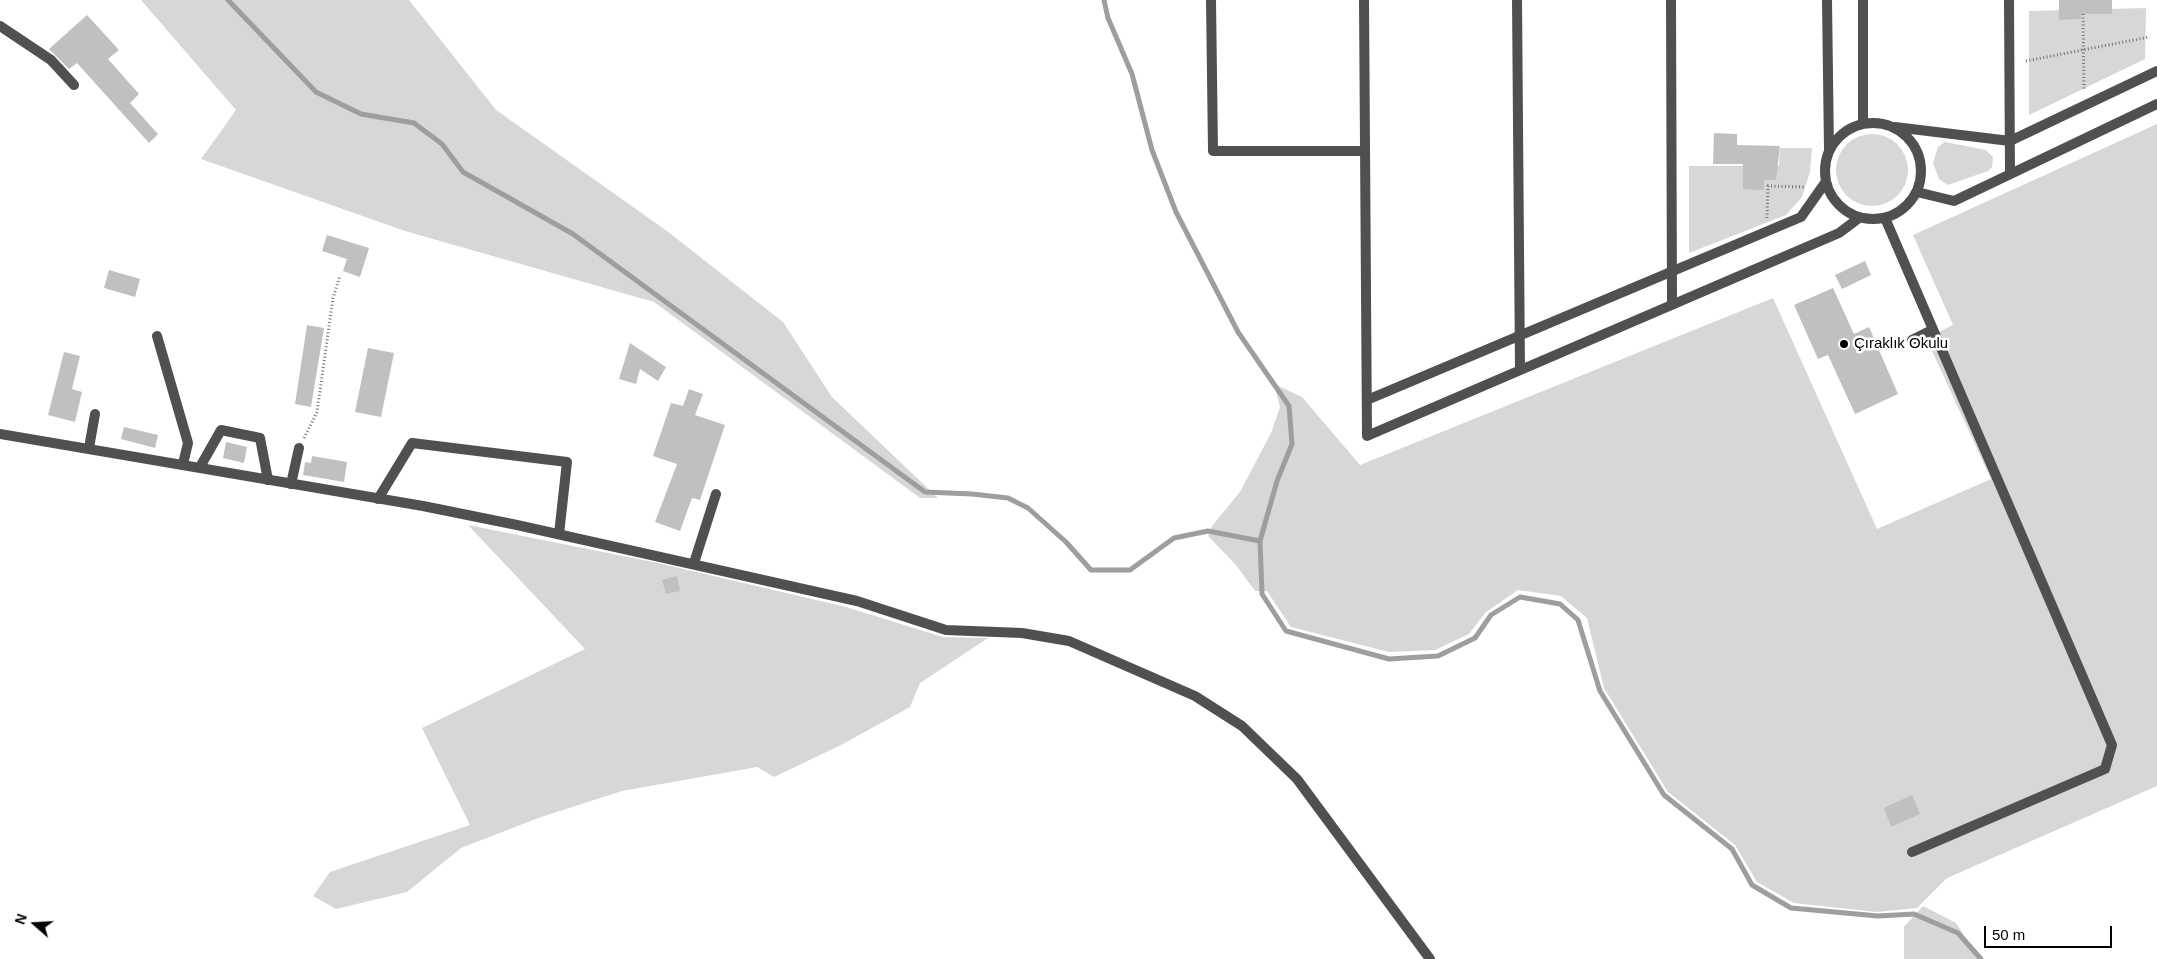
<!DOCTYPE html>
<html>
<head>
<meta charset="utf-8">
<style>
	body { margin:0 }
	#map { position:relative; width:2157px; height:959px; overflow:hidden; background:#fff; font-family:Arial,sans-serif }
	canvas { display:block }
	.north { position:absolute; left:10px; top:899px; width:50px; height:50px; -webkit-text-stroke:4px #fff; paint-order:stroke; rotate:289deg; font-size:14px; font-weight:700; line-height:20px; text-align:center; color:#000 }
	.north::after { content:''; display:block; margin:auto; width:18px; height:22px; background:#000; clip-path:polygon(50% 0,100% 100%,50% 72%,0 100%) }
	.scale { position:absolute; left:1984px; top:926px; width:128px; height:22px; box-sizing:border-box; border:2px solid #000; border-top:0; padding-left:6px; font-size:15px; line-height:18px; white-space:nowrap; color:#000; -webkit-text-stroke:4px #fff; paint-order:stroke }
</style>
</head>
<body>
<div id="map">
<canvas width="2157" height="959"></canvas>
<div class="north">N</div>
<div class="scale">50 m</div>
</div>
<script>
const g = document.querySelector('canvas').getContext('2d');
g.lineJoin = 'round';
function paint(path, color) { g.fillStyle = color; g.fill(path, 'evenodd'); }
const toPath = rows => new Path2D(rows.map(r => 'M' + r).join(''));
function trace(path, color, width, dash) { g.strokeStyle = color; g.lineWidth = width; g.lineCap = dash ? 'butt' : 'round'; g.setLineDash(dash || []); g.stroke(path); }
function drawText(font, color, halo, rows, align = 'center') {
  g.font = font + ' Arial,sans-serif'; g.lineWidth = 5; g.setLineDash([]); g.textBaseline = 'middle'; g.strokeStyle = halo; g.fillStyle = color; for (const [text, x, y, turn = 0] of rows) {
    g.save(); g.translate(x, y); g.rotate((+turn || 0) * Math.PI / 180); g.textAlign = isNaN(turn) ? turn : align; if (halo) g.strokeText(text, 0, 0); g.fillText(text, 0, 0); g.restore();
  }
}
paint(toPath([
	[141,0,409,0,496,110,667,231,783,322,832,397,938,498,920,498,654,302,405,231,201,159,236,110],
	[2146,8,2145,59,2029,115,2029,11],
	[2157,124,2157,786,1947,878,1917,908,1877,912,1794,903,1757,882,1735,845,1668,792,1604,688,1587,618,1561,596,1518,590,1486,612,1469,634,1435,650,1389,652,1291,627,1267,591,1255,591,1236,565,1208,536,1212,526,1240,492,1271,433,1280,407,1274,384,1302,397,1360,465,1773,298,1877,529,1991,479,1926,338,1953,325,1913,235],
	'1836 170a36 36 0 1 1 72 0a36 36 0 1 1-72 0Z',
	[1945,142,1986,150,1993,157,1992,167,1988,171,1948,185,1939,179,1933,163,1938,147],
	[1780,148,1812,148,1810,172,1802,197,1786,215,1689,253,1689,166,1779,166],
	[468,525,658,563,846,607,943,637,988,638,920,683,910,707,841,745,774,777,757,767,622,791,541,817,461,848,407,892,336,909,313,896,330,872,470,825,422,728,585,649],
	[1923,906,1956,923,1979,959,1904,959,1904,927]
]), '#d7d7d7');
trace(toPath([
	[228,0,316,92,361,114,414,123,442,144,463,172,573,234,925,492,972,494,1008,498,1028,508,1066,542,1091,570,1130,570,1174,538,1208,531,1260,541,1262,594,1286,631,1389,659,1438,656,1475,638,1491,615,1520,597,1560,604,1578,620,1600,691,1664,795,1732,849,1752,885,1791,908,1878,916,1914,914,1958,933,1981,959],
	[1104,0,1108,18,1132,74,1152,150,1176,212,1238,332,1289,406,1292,444,1277,481,1260,541]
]), '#9e9e9e', 5);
paint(toPath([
	[2059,0,2112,0,2112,14,2081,14,2081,19,2059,20],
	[87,15,119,50,108,59,139,94,130,103,158,134,149,143,77,63,69,69,49,49],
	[1714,133,1737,134,1737,145,1780,146,1776,180,1764,180,1764,190,1743,189,1743,164,1713,164],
	[327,235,369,248,360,277,343,271,347,259,322,251],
	[1865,261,1871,275,1842,289,1835,275],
	[109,270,140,279,135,297,104,288],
	[1833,288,1854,334,1869,327,1898,394,1855,414,1828,355,1818,359,1794,305],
	[307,325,324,328,311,407,295,404],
	[630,343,666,367,658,381,640,369,636,384,619,379],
	[368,348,394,353,381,417,355,412],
	[64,352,80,356,72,389,82,392,75,422,48,415],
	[689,389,703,394,695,415,725,425,700,500,692,498,680,531,655,522,677,464,653,456,671,403,683,406],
	[124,427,158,435,155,448,121,439],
	[226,442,247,447,244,463,223,458],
	[312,456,347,462,344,482,303,475,305,462,311,463],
	[677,576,680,591,666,594,662,580],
	[1912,795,1920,814,1891,827,1884,808]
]), '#c0c0c0');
trace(toPath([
	[2083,14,2084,91],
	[2026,61,2149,37],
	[1767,218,1768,186,1806,187],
	[304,438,317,412,333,298,340,276]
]), '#727272', 3, [1, 2.5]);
trace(toPath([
	[1211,0,1213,151,1365,151],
	[1364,0,1367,436,1839,233,1859,218],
	[1517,0,1520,370],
	[1671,0,1672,305],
	[1827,0,1829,150],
	[1863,0,1863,123],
	[2009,0,2010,174],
	[0,26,51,60,74,85],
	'1825 171a48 48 0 1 1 96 0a48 48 0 1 1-96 0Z',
	[1895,127,2010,141,2157,71],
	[1917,192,1954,201,2157,104],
	[1885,218,2112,745,2105,769,1912,852],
	[157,336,188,443,183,464],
	[1912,340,1932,330],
	[1367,400,1801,217,1825,183],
	[89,448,95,414],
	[200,467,221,430,260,438,268,480],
	[291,484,299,448],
	[378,499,412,443,567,462,559,534],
	[694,563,716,494]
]), '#505050', 10);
trace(toPath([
	[0,434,423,506,517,525,857,601,946,630,1022,633,1069,641,1195,696,1242,726,1297,779,1430,959]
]), '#505050', 10);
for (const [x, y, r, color] of [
	[1844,344,5,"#000"]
]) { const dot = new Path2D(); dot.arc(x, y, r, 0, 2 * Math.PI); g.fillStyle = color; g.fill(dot); trace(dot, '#fff', 2); }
drawText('15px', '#000', '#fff', [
	["Çıraklık Okulu",1854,344]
], 'left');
</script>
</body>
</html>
